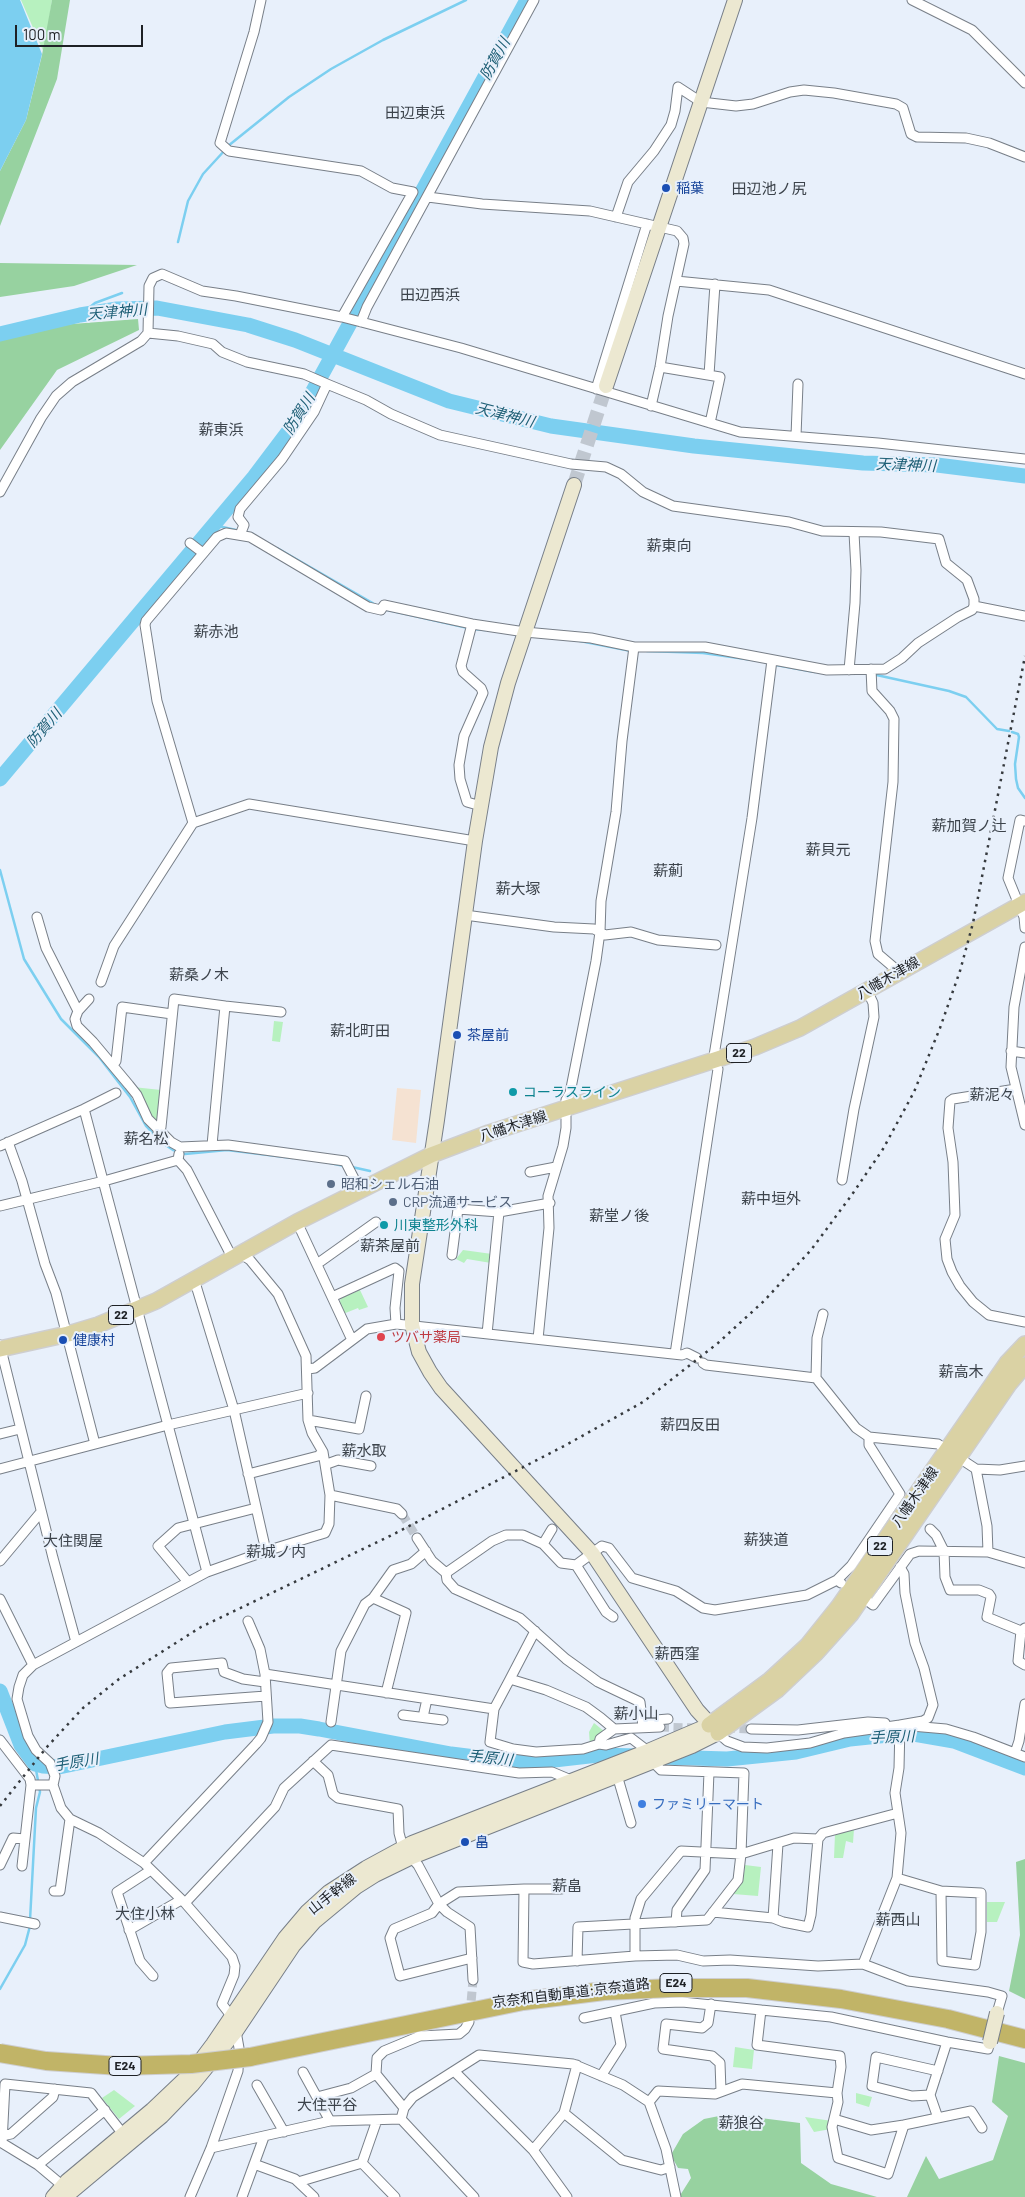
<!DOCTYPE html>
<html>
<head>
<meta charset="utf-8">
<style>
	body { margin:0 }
	#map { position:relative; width:1025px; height:2197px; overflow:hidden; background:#e8f0fb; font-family:Barlow,sans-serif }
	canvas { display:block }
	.scale { position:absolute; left:15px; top:25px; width:128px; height:22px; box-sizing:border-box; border:2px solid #1e2125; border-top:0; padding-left:6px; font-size:15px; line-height:18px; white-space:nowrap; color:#1e2125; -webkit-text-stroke:4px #e8f0fb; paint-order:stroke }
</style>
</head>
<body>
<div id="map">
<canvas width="1025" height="2197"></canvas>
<div class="scale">100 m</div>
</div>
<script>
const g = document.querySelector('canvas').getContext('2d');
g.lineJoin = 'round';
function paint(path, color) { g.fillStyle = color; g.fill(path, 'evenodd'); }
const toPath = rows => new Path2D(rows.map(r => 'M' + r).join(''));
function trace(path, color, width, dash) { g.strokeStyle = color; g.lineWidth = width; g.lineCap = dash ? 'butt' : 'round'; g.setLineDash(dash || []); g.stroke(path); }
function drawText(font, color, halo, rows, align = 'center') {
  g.font = font + ' Barlow,"Noto Sans JP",sans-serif'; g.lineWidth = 4; g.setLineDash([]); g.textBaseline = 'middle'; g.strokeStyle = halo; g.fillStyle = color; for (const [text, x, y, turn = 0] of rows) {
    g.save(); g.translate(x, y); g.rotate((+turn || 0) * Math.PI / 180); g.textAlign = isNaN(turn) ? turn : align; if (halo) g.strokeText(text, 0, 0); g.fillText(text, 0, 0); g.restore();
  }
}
paint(toPath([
	[397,1088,421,1090,416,1143,392,1140]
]), '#f5e2d2');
paint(toPath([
	[21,0,52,0,44,53],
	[274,1021,283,1022,280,1042,272,1041],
	[133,1087,161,1090,159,1127,154,1126],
	[463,1250,492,1254,491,1263,467,1259,464,1263,456,1259],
	[360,1290,368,1307,359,1310,358,1308,343,1314,339,1304,341,1298],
	[594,1723,605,1732,590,1746,589,1732],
	[854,1829,853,1843,846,1841,843,1858,834,1858,835,1834],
	[745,1865,761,1867,758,1896,733,1894,743,1881],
	[987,1902,1005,1902,997,1922,987,1922],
	[735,2047,754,2050,752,2069,733,2067],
	[114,2090,135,2106,119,2119,102,2098],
	[856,2093,872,2097,869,2107,856,2103],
	[805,2117,832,2121,831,2129,814,2132]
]), '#b7f1bf');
paint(toPath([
	[52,0,70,0,57,79,0,226,0,171,26,120,42,55],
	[0,263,137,265,74,286,0,297],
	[138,319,139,330,57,370,0,450,0,337,72,324],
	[1025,1859,1025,1999,1009,1991,1020,1935,1016,1862],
	[999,2056,1025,2063,1025,2197,907,2197,926,2156,939,2179,993,2160,1008,2116,992,2102],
	[729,2114,800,2123,801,2163,831,2184,877,2197,679,2197,691,2178,688,2169,678,2168,673,2159,672,2153,683,2134,704,2119]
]), '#97d2a0');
paint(toPath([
	[0,0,20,0,42,54,26,120,0,171]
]), '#7ccff0');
trace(toPath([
	[228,146,289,97,331,69,383,40,466,0],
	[178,242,188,201,203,174,225,150],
	[80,315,95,303,122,293],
	[214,525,253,534],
	[277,548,376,605],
	[388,610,468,628],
	[473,629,485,630],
	[580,641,631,651],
	[647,651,703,653,753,660],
	[776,665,815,672],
	[872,674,949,691,966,697,997,729,1009,731],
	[1012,732,1018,734,1019,737,1015,764,1016,779,1018,788,1025,798],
	[0,870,24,959,61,1019,99,1057,130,1097,146,1126,161,1142,173,1150,185,1154,227,1150,293,1158],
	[330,1163,344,1166],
	[352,1167,370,1171],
	[30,1920,36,1808,40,1792,35,1764],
	[0,1989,25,1945,30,1926]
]), '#7ccff0', 2.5);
trace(toPath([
	[0,334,80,315,117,309,157,308,248,325,295,340,449,401,551,426,694,446,863,463,937,465,1025,476],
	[0,779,254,477,297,420,527,0],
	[0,1691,21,1745,35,1764,43,1766,59,1767,225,1732,273,1726,300,1726,319,1729,451,1754,507,1761,554,1760,598,1755,637,1756],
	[660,1757,727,1759,796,1752,850,1739,908,1733,954,1741,1025,1768]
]), '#7ccff0', 15);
trace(toPath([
	[402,1514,417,1538],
	[660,1727,696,1728],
	[726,1728,751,1729],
	[470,2014,473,1980]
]), '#c0c7d0', 9, [9, 4.5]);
trace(toPath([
	[574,485,606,386]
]), '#c0c7d0', 14, [14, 7]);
const street = toPath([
	[261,0,254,32,220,143,229,151,361,171,392,188,413,192,342,317],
	[912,0,972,30,1025,83],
	[678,87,701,102,736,106,753,104,790,92,804,90,834,93,896,104,903,108,911,134,917,137,966,138,989,143,1025,157],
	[428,197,482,204,590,211,677,231,683,238,684,244,668,316,660,367,651,406],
	[616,217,628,182,654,151,671,125,675,111,678,87],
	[676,281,769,290,1025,374],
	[361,322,367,307,534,0],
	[148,333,149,286,153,278,162,274,202,291,236,296,342,317,461,348,740,432,878,443,1025,459],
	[660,367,720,377,710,423],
	[709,375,715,284],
	[596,389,647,224],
	[796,436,798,384],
	[0,492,41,418,56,396,72,382,141,341,148,333,178,336,213,344,222,352,247,362,304,374,327,384],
	[190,543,203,553],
	[974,606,1025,616],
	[472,624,461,666,463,672,481,688,483,693,464,736,459,765,460,779,467,802,481,806],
	[871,669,872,691,890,711,894,719,893,782,875,941,878,954,898,971],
	[849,670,855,603,856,570,854,533],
	[1025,821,1020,820,1008,878,1024,917,1025,928],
	[193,823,157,701,145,625,146,621,217,537,226,533,250,537,368,607,381,610,384,605,472,624,525,632,591,638,634,647,705,647,827,670,885,669,902,658,918,643,958,617,972,610,974,606,974,599,967,580,946,563,939,539,881,532,822,531,789,522,673,506,643,492,621,474,606,467,571,464,440,435,391,414,366,400,327,384,314,412,282,459,240,509,238,517,244,525,240,535],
	[465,915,554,927,594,929,605,935,631,932,658,940,716,945],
	[37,917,46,948,78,1011],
	[1025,947,1014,1007,1011,1067,1025,1125],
	[101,982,114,946,193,823,249,804,475,841],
	[89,999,78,1011,75,1019,77,1026,93,1042,129,1085,137,1095,148,1119,171,1142,180,1147,228,1145,345,1161,360,1190],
	[225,1006,281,1012],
	[1011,1051,1025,1053],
	[113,1065,116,1061,122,1007,172,1014],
	[1016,1089,953,1099,950,1101,948,1128,953,1162,955,1215,945,1239,947,1259,952,1272,960,1286,973,1302,989,1315,1025,1322],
	[84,1109,207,1572],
	[158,1132,161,1127,174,999,225,1006,212,1145],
	[8,1142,22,1181,45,1264,56,1293,95,1444],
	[0,1146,84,1109,116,1093],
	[179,1154,178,1160,187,1170,233,1259],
	[530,1172,556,1167],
	[842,1180,854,1109,874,1017,873,1003,867,990],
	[0,1206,104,1181,178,1160],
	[297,1222,352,1340],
	[452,1255,458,1209,499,1212,550,1203],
	[317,1264,376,1222],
	[194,1279,234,1410,266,1551],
	[332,1297,395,1268,399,1271,395,1308,396,1324],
	[487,1334,499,1212],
	[538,1339,549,1228,548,1196,563,1146,566,1128,566,1100,570,1093,596,961,600,932,601,901,616,812,622,741,634,647],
	[0,1345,53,1558,76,1642],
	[675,1354,718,1069,713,1062,752,818,772,660],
	[703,1363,706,1365,816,1378,856,1428,869,1437,938,1444,976,1469,1000,1470,1025,1466],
	[308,1369,315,1368,367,1329,396,1324,682,1355,687,1353,697,1358],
	[816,1378,817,1338,823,1314],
	[308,1420,359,1429,366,1396],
	[0,1434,20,1429],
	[327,1464,338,1460,371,1466],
	[0,1469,168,1425,308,1393],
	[976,1469,987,1526,988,1552],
	[248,1474,318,1456,323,1452],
	[330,1495,397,1509,402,1514],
	[930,1529,936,1535,944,1551,945,1577,950,1590,979,1590,989,1594,991,1597,987,1617,1021,1631,1025,1628],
	[417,1538,432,1561,446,1573,492,1541,506,1535,523,1535,543,1544,561,1563,576,1565,602,1546,609,1548,632,1578,676,1591,703,1608,715,1610,807,1595,837,1580,841,1583],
	[543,1544,552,1529],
	[0,1561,41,1512],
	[576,1565,606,1612,613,1617],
	[446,1573,447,1580,455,1589,520,1618,566,1659,598,1682,640,1702,643,1727,656,1720,668,1719],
	[837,1580,851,1566,900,1494,869,1445,869,1437],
	[188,1582,158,1546,178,1528,256,1508],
	[373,1598,406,1613,386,1693],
	[0,1599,33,1665],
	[869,1602,873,1605,910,1554,919,1551,988,1552,1025,1563],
	[1021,1631,1018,1661,1025,1665],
	[265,1674,494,1709,510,1679,546,1690,586,1707,601,1718,614,1729,600,1739,599,1744,606,1745,631,1738,648,1751],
	[510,1679,535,1631],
	[265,1682,243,1679,224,1672,222,1663,171,1668,167,1673,170,1703,266,1696],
	[494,1709,490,1742,513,1749,536,1752,583,1749,599,1744],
	[403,1715,443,1720],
	[423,1717,427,1699],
	[331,1722,341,1651,365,1604,373,1598,393,1570,411,1564,426,1551],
	[614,1729,660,1727],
	[751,1729,798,1730,868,1722,885,1723],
	[718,1733,727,1741,743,1747,767,1748,810,1743,844,1733,900,1725,946,1729,973,1737,1025,1757],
	[0,1740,30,1779,31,1785,53,1785],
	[1015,1753,1019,1741,1025,1704],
	[313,1761,328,1775,333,1794,338,1798,398,1809,399,1833,403,1848,418,1865,439,1904,447,1912,470,1927,473,1980],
	[617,1775,631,1823],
	[144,1863,256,1744,261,1738,268,1722,265,1674,260,1649,248,1621],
	[0,1865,13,1838,25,1839],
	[22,1866,31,1785],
	[151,1870,117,1892,140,1961,153,1976],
	[897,1878,941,1891,981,1893,981,1932,975,1965,942,1961,941,1891],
	[524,1889,561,1889],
	[54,1891,60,1891,70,1819],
	[185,1903,275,1807,284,1788,331,1745,519,1773,552,1772,571,1780],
	[713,1912,773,1918,783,1922,808,1927,811,1915,818,1839,823,1833,898,1813],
	[0,1917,35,1924],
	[773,1918,778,1844],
	[676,1922,677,1910,705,1870,709,1772],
	[129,1930,181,1900],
	[635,1956,635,1918,641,1899,681,1851,741,1854,744,1773,661,1770,652,1761],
	[472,1958,400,1976,390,1938,394,1929,432,1913,439,1904,458,1892,524,1889,523,1962,533,1964,635,1956,677,1955,703,1961,730,1960,818,1966,863,1964,908,1981,988,1992,1002,1996,997,2013],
	[577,1961,578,1927,707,1920,738,1880,741,1854,794,1838,818,1839],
	[863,1964,897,1878,901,1833,895,1793,899,1768,900,1725,923,1721,928,1718,933,1705,924,1668,915,1643,905,1593,904,1574,900,1567],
	[711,2004,708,2023,702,2028,666,2024,663,2049,712,2056,720,2063,721,2091],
	[584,2018,654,2003,682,2002,761,2010],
	[303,2072,330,2121],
	[455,2072,533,2150,567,2197],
	[601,2076,621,2045,615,2012],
	[257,2085,284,2132],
	[837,2093,838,2102,832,2127,838,2158,888,2174,904,2125,971,2111,982,2128],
	[930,2095,912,2096,872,2086,876,2057,938,2071],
	[317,2097,351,2088,376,2074],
	[649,2102,658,2091,715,2094,742,2084,837,2093,841,2067,840,2056,757,2045,761,2010,831,2017,947,2042,988,2049,990,2042],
	[404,2108,376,2074,377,2058,384,2051,420,2036,459,2034,465,2029,469,2022],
	[564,2113,622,2160,661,2170,670,2167],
	[938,2118,930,2095,947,2042],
	[401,2119,404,2108,413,2097,479,2055,573,2064,623,2085,649,2102,666,2149,676,2197],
	[401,2119,474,2197],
	[834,2119,871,2130,904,2125],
	[2,2136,11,2134,53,2097,55,2089],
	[211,2148,330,2121,401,2119],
	[533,2150,564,2113,577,2065],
	[362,2163,395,2197],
	[254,2164,295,2179,314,2197],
	[38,2165,105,2110],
	[298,2182,362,2163,377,2120],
	[63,2186,38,2165,2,2143,5,2084,91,2093,123,2134],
	[190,2197,211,2148,238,2071,239,2048,236,2031,232,2017,222,2004,234,1975,235,1966,232,1957,185,1903,144,1863,99,1833,70,1819,61,1808,53,1785,55,1776,50,1763,36,1750,28,1736,17,1699,19,1687,23,1675,33,1665,207,1572,266,1551,325,1533,329,1524,330,1495,323,1452,312,1433,308,1420,306,1356,278,1294,250,1260,241,1254],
	[242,2197,264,2137]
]);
const secondary = toPath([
	[606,386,735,0],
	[53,2197,67,2181,152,2110,192,2072,213,2044,285,1938,307,1912,329,1892,366,1868,412,1843,648,1751,709,1725],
	[65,2197,162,2116,192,2085,236,2031,293,1946,315,1921,356,1887,375,1875,412,1857,692,1746,718,1733,697,1710,592,1553,441,1388,430,1372,419,1352,412,1325,412,1284,437,1120,475,841,491,747,508,683,574,485]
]);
const primary = toPath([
	[0,1349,68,1334,98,1325,156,1301,297,1222,431,1155,489,1133,755,1047,800,1028,1025,902],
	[709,1725,770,1680,807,1646,839,1606,1007,1363,1025,1344],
	[718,1733,777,1690,816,1653,851,1614,1009,1384,1025,1365]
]);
const highway = toPath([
	[250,2057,523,2001,604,1991,671,1988,747,1988,841,1999,948,2019,1025,2039]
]);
trace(street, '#787f88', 11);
trace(secondary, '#787f88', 16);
trace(primary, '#cececf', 18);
trace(highway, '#cececf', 20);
trace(street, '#fff', 9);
trace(secondary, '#ece8d1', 14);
trace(primary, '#dad2a4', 15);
trace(highway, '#c1b467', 18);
trace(toPath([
	[0,1806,46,1748,83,1708,119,1679,201,1627,388,1537,566,1445,643,1402,718,1343,764,1301,811,1250,851,1196,883,1149,914,1092,940,1028,960,971,973,923,1025,656]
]), '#363a3e', 2.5, [2.5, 5]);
const secondaryBridge = toPath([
	[990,2042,997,2013]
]);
const highwayBridge = toPath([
	[0,2053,46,2061,120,2066,191,2064,250,2057]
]);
trace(secondaryBridge, '#787f88', 16, []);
trace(highwayBridge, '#cececf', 20, []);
trace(secondaryBridge, '#ece8d1', 14);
trace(highwayBridge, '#c1b467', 18);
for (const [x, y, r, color] of [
	[666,188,5,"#1a4fb4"],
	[457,1035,5,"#1a4fb4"],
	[513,1092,5,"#0f9aa8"],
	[331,1184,5,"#5c6f8a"],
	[393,1202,5,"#5c6f8a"],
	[384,1225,5,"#0f9aa8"],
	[381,1337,5,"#e0444e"],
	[63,1340,5,"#1a4fb4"],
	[642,1804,5,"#3f7fe0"],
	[465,1842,5,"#1a4fb4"]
]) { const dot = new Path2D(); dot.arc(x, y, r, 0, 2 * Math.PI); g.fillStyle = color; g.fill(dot); trace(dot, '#e8f0fb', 2); }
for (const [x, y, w] of [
	[739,1053,25],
	[121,1315,25],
	[880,1546,25],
	[676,1983,32],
	[125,2066,32]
]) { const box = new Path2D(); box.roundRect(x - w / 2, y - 9.5, w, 19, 4); g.fillStyle = '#e8f0fb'; g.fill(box); trace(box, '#1e2125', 1); }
drawText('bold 12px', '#1e2125', null, [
	["22",739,1053],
	["22",121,1315],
	["22",880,1546],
	["E24",676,1983],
	["E24",125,2066]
]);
drawText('14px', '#164399', '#e8f0fb', [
	["稲葉",676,188],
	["茶屋前",467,1035],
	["健康村",73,1340],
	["畠",475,1842]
], 'left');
drawText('14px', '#1e2125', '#e8f0fb', [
	["八幡木津線",888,978,-30],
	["八幡木津線",513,1126,-18],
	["八幡木津線",915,1497,-55],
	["山手幹線",332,1894,-38],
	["京奈和自動車道;京奈道路",571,1993,-7]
]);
drawText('14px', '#0d838f', '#e8f0fb', [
	["コーラスライン",523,1092],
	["川東整形外科",394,1225]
], 'left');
drawText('14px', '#4e5e75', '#e8f0fb', [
	["昭和シェル石油",341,1184],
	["CRP流通サービス",403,1202]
], 'left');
drawText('14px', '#be3a42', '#e8f0fb', [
	["ツバサ薬局",391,1337]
], 'left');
drawText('14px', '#366cbe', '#e8f0fb', [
	["ファミリーマート",652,1804]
], 'left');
drawText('italic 15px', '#1e5f76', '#e8f0fb', [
	["防賀川",495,59,-61],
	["天津神川",117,312,-5],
	["防賀川",299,414,-58],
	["天津神川",505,415,14],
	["天津神川",906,465,2],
	["防賀川",44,728,-50],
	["手原川",892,1737,-2],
	["手原川",490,1758,6],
	["手原川",76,1762,-9]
]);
drawText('15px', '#3c434b', '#e8f0fb', [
	["田辺東浜",415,113],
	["田辺池ノ尻",769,189],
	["田辺西浜",430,295],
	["薪東浜",221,430],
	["薪東向",669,546],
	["薪赤池",216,632],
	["薪加賀ノ辻",969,826],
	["薪貝元",828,850],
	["薪薊",668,871],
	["薪大塚",518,889],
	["薪桑ノ木",199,975],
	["薪北町田",360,1031],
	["薪泥々",992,1095],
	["薪名松",146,1139],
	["薪中垣外",771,1199],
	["薪堂ノ後",619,1216],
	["薪茶屋前",390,1246],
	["薪高木",961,1372],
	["薪四反田",690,1425],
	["薪水取",364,1451],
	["薪狭道",766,1540],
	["大住関屋",73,1541],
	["薪城ノ内",276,1552],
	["薪西窪",677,1654],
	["薪小山",636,1714],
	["薪畠",567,1886],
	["大住小林",145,1914],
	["薪西山",898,1920],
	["大住平谷",327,2105],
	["薪狼谷",741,2123]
]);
</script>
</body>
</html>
